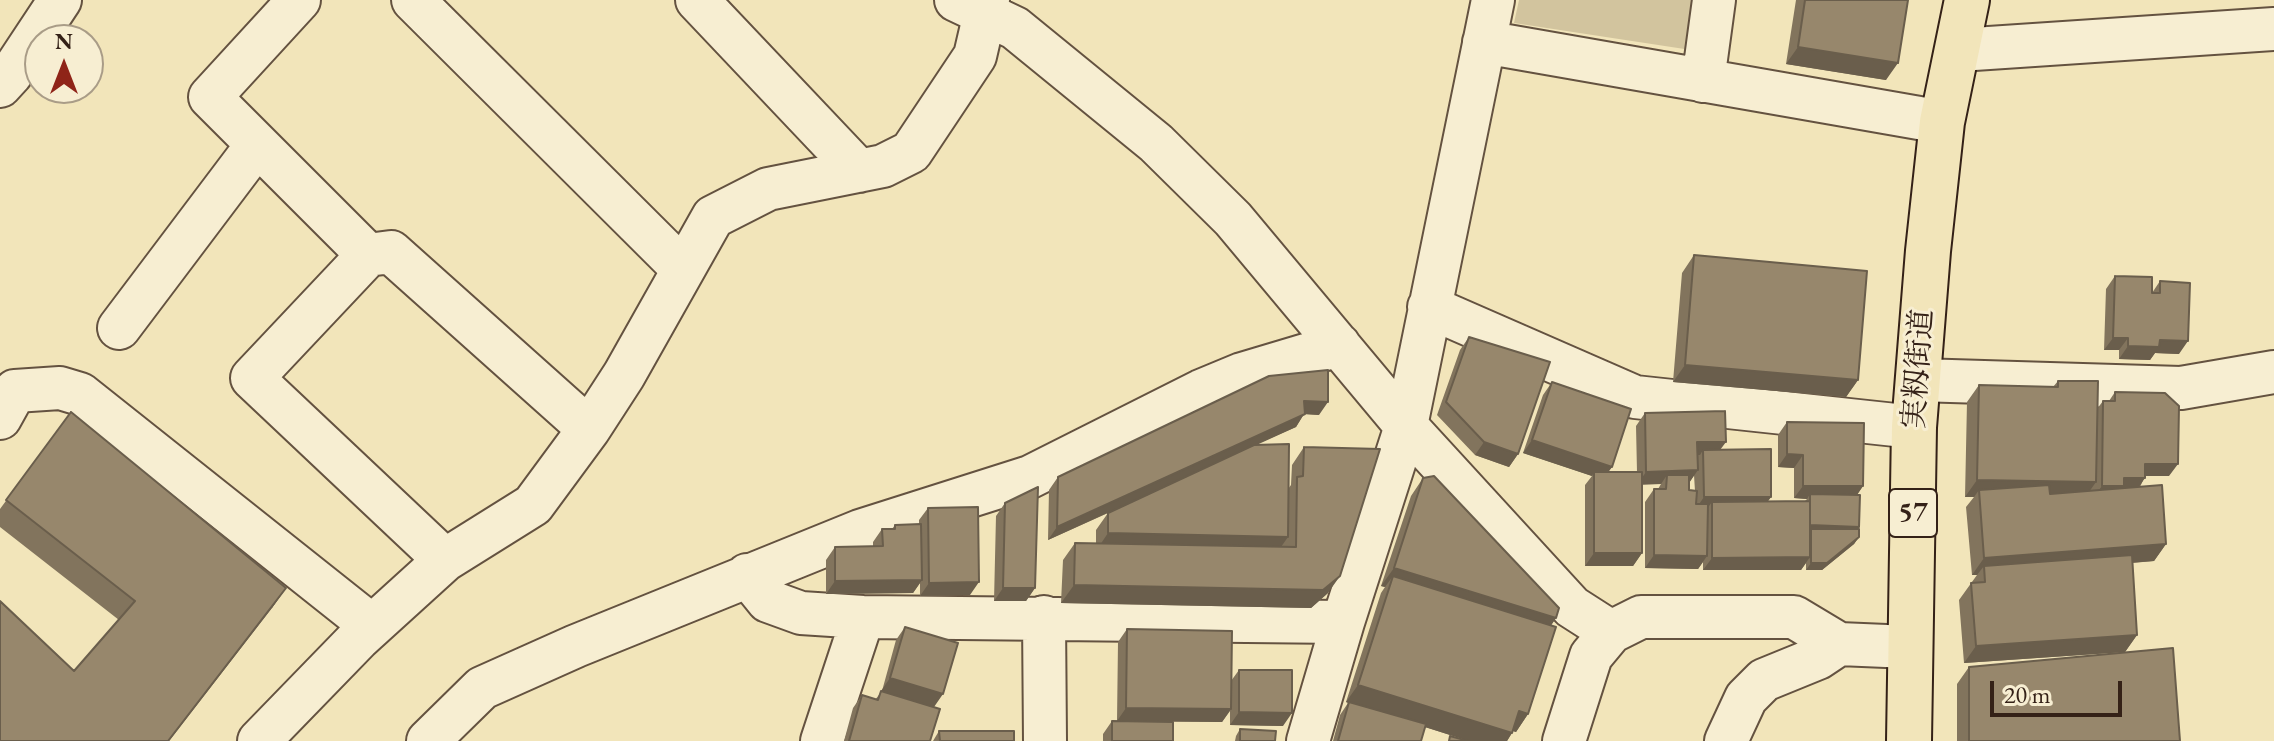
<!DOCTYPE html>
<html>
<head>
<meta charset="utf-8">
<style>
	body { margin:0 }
	#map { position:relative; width:2274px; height:741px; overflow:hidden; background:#f2e5ba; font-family:"EB Garamond",serif }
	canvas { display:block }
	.north { position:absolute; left:24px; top:24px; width:80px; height:80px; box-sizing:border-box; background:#f7eed2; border:2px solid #a99c87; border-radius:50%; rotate:0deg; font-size:22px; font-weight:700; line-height:32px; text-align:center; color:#342117 }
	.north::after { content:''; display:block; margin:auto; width:28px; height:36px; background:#8f2418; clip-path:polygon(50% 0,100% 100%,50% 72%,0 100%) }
	.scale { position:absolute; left:1990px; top:681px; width:132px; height:36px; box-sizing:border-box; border:4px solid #342117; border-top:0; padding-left:10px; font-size:24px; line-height:28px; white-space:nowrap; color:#342117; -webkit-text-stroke:6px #f7eed2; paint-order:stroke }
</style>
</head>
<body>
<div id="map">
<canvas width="2274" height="741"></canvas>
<div class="north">N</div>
<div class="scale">20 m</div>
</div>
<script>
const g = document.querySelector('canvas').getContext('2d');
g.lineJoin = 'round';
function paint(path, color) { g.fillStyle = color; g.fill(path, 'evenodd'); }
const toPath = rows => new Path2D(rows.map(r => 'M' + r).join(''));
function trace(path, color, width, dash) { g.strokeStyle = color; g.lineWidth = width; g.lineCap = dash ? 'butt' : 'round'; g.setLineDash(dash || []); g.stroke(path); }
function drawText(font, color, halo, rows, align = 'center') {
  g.font = font + ' "EB Garamond","Noto Serif JP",serif'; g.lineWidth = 6; g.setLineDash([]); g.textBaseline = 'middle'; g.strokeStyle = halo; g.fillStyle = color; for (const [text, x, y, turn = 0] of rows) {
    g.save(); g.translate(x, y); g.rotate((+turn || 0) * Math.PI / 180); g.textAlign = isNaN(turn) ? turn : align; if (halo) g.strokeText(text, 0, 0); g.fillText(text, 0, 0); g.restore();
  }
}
paint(toPath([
	[1519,0,1698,0,1691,50,1514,23]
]), '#d2c49e');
const minor = toPath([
	[299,0,210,97,368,255],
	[413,0,683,269],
	[697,0,859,171],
	[956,0,1015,28,1156,143,1233,219,1406,426,1572,607,1611,632],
	[1484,42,1942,122],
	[1959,50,2274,29],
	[1703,81,1714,0],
	[0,86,11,74,60,0],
	[1429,307,1635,397,1914,427],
	[119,328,257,145],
	[1918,380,2181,388,2274,372],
	[0,418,15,391,60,388,80,394,372,626],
	[445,560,252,378,368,255,391,252,589,429],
	[747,575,768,601,801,613,863,617,1343,622],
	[1044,617,1045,741],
	[259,741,358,639,445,560,533,505,589,429,624,375,713,217,768,189,883,166,911,152,975,56,988,0],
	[428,741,482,688,576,646,860,531,1030,477,1201,391,1242,374,1339,345],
	[822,741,863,617],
	[1308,741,1343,622,1406,426,1493,0],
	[1564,741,1591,656,1611,632,1641,617,1794,617,1839,644,1910,647],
	[1726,741,1746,698,1764,680,1818,658,1839,644]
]);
const major = toPath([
	[1909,741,1914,427,1928,251,1942,122,1967,0]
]);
trace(minor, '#645240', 46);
trace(major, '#342117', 48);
trace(minor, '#f7eed2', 42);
trace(major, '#f2e5ba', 44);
paint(toPath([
	[1796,0,1908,0,1886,80,1786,64],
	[1694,255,1858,380,1846,397,1673,382,1682,273],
	[2115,276,2152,293,2160,281,2179,354,2155,353,2150,360,2119,359,2119,350,2104,350,2106,289],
	[1469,337,1518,454,1509,467,1475,455,1437,415,1460,350],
	[1269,376,1319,415,1304,414,1296,427,1257,444,1288,489,1291,485,1292,465,1304,447,1328,593,1311,608,1061,603,1063,560,1075,543,1096,543,1096,530,1108,513,1048,540,1049,490,1058,477],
	[2058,381,2097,409,2103,401,2109,401,2115,392,2169,476,2145,476,2140,487,2166,544,2154,561,2132,563,2137,635,2125,652,1964,663,1959,600,1977,575,1972,575,1966,507,1974,497,1965,497,1967,402,1979,385,2053,387],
	[1552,382,1612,467,1608,472,1637,472,1636,426,1645,413,1720,450,1771,497,1768,501,1805,501,1807,499,1794,498,1794,468,1778,467,1778,435,1787,422,1863,486,1857,495,1859,527,1858,529,1859,537,1854,544,1822,570,1806,570,1806,563,1801,570,1703,570,1703,562,1698,569,1645,568,1645,502,1654,489,1658,489,1661,484,1642,484,1642,553,1633,566,1585,566,1585,485,1592,476,1523,453,1543,395],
	[1694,475,1695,491,1689,490,1689,483],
	[71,412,286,588,272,608,119,620,0,527,0,509],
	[1423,478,1556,618,1551,625,1528,714,1516,732,1513,731,1507,741,1469,741,1425,727,1421,741,1333,741,1340,715,1348,703,1346,702,1381,593,1385,587,1381,586,1411,496],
	[1005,503,1035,588,1026,601,994,601,996,516],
	[928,508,970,595,920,596,920,583,913,593,826,594,826,560,835,547,873,547,873,542,882,529,892,529,895,525,919,525,919,520],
	[905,627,934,707,930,741,844,741,853,708,862,695,875,700,882,691,896,640],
	[1127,629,1231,681,1239,670,1283,726,1230,725,1230,711,1222,722,1117,721,1118,642],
	[1969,667,2180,741,1957,741,1957,684],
	[1112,721,1173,741,1103,741,1103,734],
	[1240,729,1275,741,1235,741,1236,736],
	[939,731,1014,741,933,741]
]), '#82745d');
paint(toPath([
	[1798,47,1898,63,1886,80,1786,64],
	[2113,338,2128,338,2119,350,2104,350],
	[2160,340,2188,341,2179,354,2155,353,2150,360,2119,359,2128,346],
	[1685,365,1858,380,1846,397,1673,382],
	[1304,401,1328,402,1319,415,1304,414,1296,427,1048,540,1057,527],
	[1532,440,1612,467,1603,479,1594,472,1592,476,1523,453],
	[1484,442,1518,454,1509,467,1475,455],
	[1697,442,1726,442,1717,454,1703,450,1700,455,1688,455],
	[1787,454,1803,455,1794,468,1778,467],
	[2145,464,2178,464,2169,476,2136,476],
	[1698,470,1689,483,1667,475,1661,484,1637,485,1646,472],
	[2124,478,2145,478,2136,491,2093,498,2102,486],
	[1977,480,2096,482,2084,499,1979,490,1974,497,1965,497],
	[1803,486,1863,486,1854,499,1810,494,1807,499,1794,498],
	[1704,497,1771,497,1762,509,1712,502,1706,510,1695,510],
	[1809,525,1859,527,1855,534,1809,532],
	[1108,533,1288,537,1276,554,1096,551],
	[1859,537,1854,544,1822,570,1806,570,1811,563],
	[2166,544,2154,561,1985,574,1984,566,1977,575,1972,575,1984,558],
	[1594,553,1642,553,1633,566,1585,566],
	[1654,555,1707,556,1698,569,1645,568],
	[1810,557,1801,570,1703,570,1712,558],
	[1394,568,1556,618,1544,636,1393,576,1385,587,1381,586],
	[1340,576,1328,593,1311,608,1061,603,1074,585],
	[922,580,913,593,826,594,835,581],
	[979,582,970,595,920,596,929,583],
	[286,588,272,608,169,741,168,741],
	[1003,588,1035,588,1026,601,994,601],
	[2137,635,2125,652,1964,663,1976,646],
	[890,678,943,694,934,707,881,691],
	[1358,685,1512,733,1507,741,1469,741,1346,702],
	[1126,708,1231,709,1222,722,1117,721],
	[1519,711,1528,714,1516,732,1507,729],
	[1239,712,1292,713,1283,726,1230,725]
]), '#6a5e4c');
const building = toPath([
	[1805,0,1908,0,1898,63,1798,47,1805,0],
	[1694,255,1867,271,1858,380,1685,365,1694,255],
	[2115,276,2152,277,2152,293,2160,293,2160,281,2190,283,2188,341,2160,340,2159,347,2128,346,2128,338,2113,338,2115,276],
	[1469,337,1550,362,1518,454,1484,442,1446,402,1469,337],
	[1328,370,1328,402,1304,401,1305,414,1057,527,1058,477,1269,376,1328,370],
	[2058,381,2098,381,2096,482,1977,480,1979,385,2058,387,2058,381],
	[1552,382,1631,409,1612,467,1532,440,1552,382],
	[2115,392,2165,393,2179,406,2178,464,2145,464,2145,478,2124,478,2124,486,2102,486,2103,401,2115,401,2115,392],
	[1725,411,1726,442,1697,442,1698,470,1646,472,1645,413,1725,411],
	[71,412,286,588,168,741,0,741,0,601,74,671,135,601,6,500,71,412],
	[1787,422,1864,423,1863,486,1803,486,1803,455,1787,454,1787,422],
	[1289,444,1288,537,1108,533,1108,513,1254,445,1289,444],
	[1304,447,1380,449,1340,576,1323,590,1074,585,1075,543,1296,547,1297,477,1303,476,1304,447],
	[1771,449,1771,497,1704,497,1703,450,1771,449],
	[1594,472,1642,472,1642,553,1594,553,1594,472],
	[1667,475,1689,475,1689,490,1697,491,1696,504,1708,504,1707,556,1654,555,1654,489,1666,489,1667,475],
	[1434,476,1559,608,1556,618,1394,568,1423,478,1434,476],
	[2049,485,2050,494,2162,485,2166,544,1984,558,1979,490,2049,485],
	[1038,487,1035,588,1003,588,1005,503,1038,487],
	[1810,494,1860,495,1859,527,1810,525,1810,494],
	[1810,501,1810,557,1712,558,1712,502,1810,501],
	[978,507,979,582,929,583,928,508,978,507],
	[921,524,922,580,835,581,835,547,883,546,882,529,895,529,895,525,921,524],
	[1811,529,1859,529,1859,537,1827,563,1811,563,1811,529],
	[2132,555,2137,635,1976,646,1971,583,1985,582,1984,566,2132,555],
	[1393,576,1556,627,1528,714,1519,711,1512,733,1358,685,1393,576],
	[905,627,958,643,943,694,890,678,905,627],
	[1127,629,1232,631,1231,709,1126,708,1127,629],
	[2173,648,2180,741,1969,741,1969,667,2173,648],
	[1239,670,1292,670,1292,713,1239,712,1239,670],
	[881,691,940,709,930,741,849,741,862,695,878,700,881,691],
	[1349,702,1426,724,1421,741,1338,741,1349,702],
	[1112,721,1173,722,1173,741,1112,741,1112,721],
	[1240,729,1276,731,1275,741,1240,741,1240,729],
	[939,731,1014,731,1014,741,940,741,939,731],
	[1450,736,1468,741,1449,741,1450,736]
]);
paint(building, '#97876c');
trace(building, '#6a5e4c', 2);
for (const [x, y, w] of [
	[1913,513,48]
]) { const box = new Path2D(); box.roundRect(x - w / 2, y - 24, w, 48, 6); g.fillStyle = '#f7eed2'; g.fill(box); trace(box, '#342117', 2); }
drawText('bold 28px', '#342117', null, [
	["57",1913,513]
]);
drawText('30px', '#342117', '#f7eed2', [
	["実籾街道",1919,369,-86]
]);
</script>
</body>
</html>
